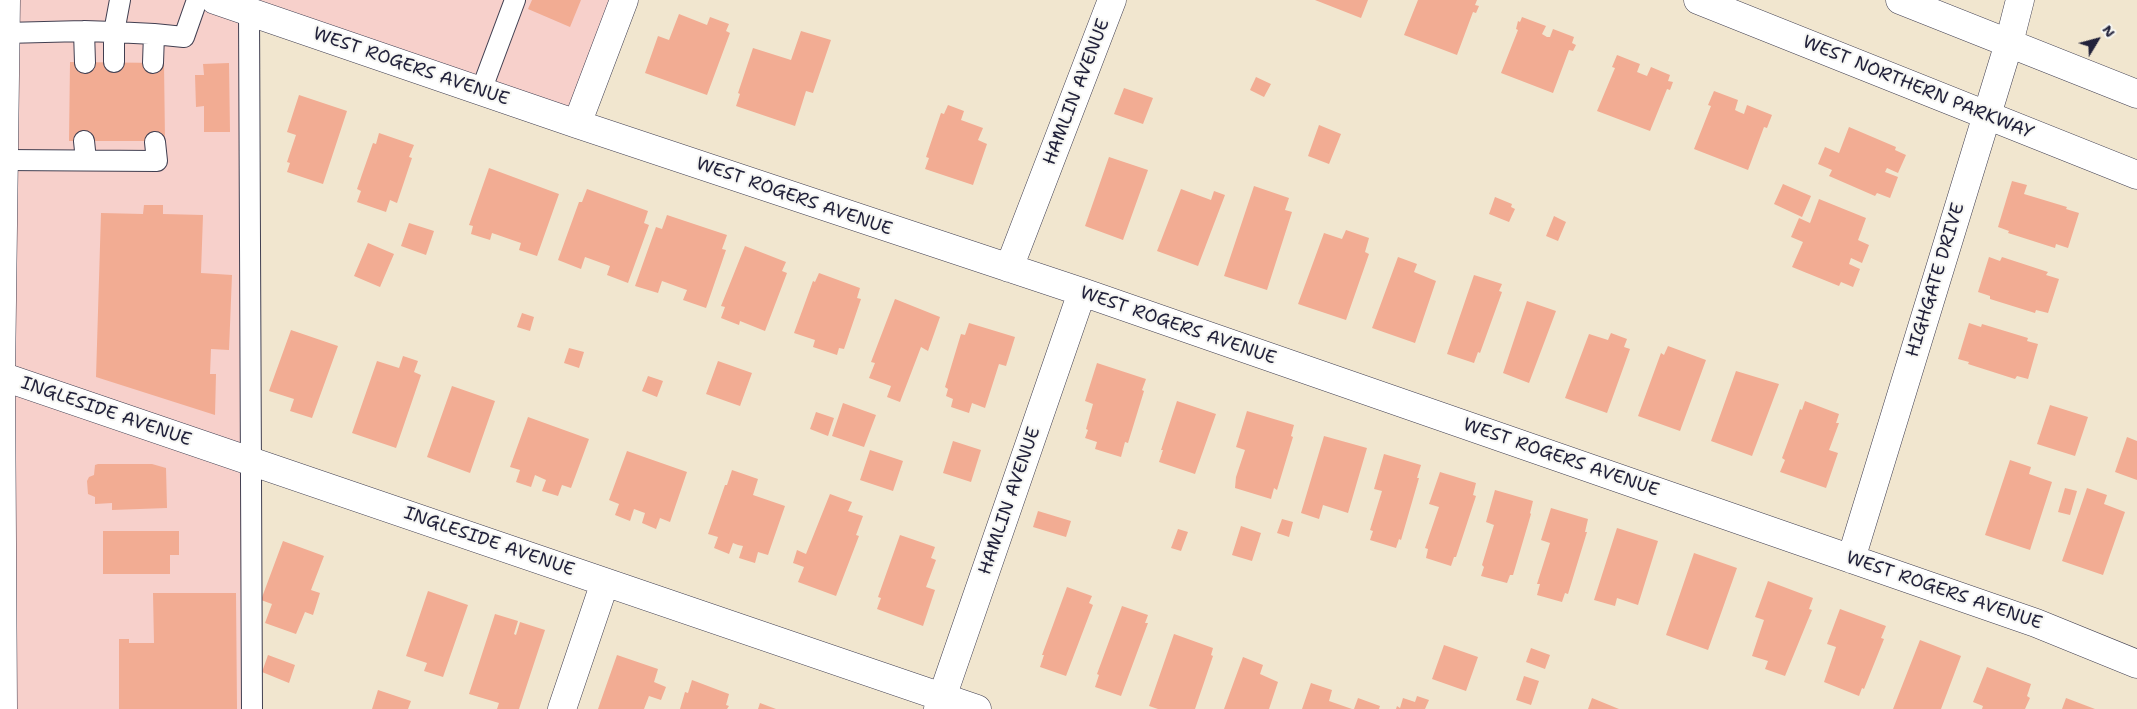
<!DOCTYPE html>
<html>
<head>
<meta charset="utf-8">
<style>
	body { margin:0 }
	#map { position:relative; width:2137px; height:709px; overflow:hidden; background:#f1e6cf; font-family:"Shantell Sans",sans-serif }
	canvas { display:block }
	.north { position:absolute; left:2072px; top:15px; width:50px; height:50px; -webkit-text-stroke:4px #f6f6f2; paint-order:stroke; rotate:53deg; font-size:14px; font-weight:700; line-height:20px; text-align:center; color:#22223b }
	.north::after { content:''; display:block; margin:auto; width:18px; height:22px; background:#22223b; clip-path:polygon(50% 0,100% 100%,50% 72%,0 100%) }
</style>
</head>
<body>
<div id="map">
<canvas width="2137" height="709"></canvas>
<div class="north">N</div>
</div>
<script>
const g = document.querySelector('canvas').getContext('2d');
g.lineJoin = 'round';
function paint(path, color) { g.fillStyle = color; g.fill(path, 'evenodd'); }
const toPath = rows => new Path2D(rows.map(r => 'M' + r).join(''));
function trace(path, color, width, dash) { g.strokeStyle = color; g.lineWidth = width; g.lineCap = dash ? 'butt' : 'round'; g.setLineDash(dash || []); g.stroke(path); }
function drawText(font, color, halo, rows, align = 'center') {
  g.font = font + ' "Shantell Sans",sans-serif'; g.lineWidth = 4; g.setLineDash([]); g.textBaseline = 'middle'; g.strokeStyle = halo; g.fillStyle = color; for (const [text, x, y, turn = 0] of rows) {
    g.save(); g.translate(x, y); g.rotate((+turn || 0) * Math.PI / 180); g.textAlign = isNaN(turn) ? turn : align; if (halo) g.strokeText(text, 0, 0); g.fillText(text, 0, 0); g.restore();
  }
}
paint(toPath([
	[0,0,624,0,569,127,249,15,248,709,0,709]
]), '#f7d0cb');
paint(toPath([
	[532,0,581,0,570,27,528,9],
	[1315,0,1368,0,1361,18],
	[1418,0,1477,0,1475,5,1479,6,1476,13,1473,12,1457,55,1404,35],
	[679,14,707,25,710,17,729,24,726,31,730,33,707,95,645,73,658,36,669,40],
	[1522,17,1546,26,1542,34,1547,37,1550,37,1553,29,1574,37,1572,43,1576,45,1573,51,1569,50,1553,93,1501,73,1518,30,1516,29,1518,21,1520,22],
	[801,31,831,40,813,93,806,91,795,126,736,106,740,94,738,93,753,48,791,60],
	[1617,55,1640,64,1637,72,1647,76,1651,67,1670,75,1668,81,1673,82,1670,90,1667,89,1650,131,1597,111,1615,68,1612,67],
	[70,62,164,63,165,141,69,141],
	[229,63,230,132,204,132,204,106,196,107,195,75,204,75,203,64],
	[1256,77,1271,84,1264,97,1250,90],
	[1124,88,1153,98,1143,124,1114,114],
	[1714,91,1738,100,1735,110,1739,112,1744,114,1747,105,1772,115,1767,128,1764,127,1748,170,1694,149,1711,106,1708,105],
	[299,95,347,111,323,184,287,172,290,163,287,162,296,135,287,132],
	[948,105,964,111,961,120,983,128,978,140,987,144,973,185,925,169,929,158,926,157,941,113,944,114],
	[1319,125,1341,134,1329,164,1308,156],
	[1849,127,1896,147,1895,150,1906,155,1898,173,1887,168,1885,172,1898,177,1890,198,1877,193,1875,196,1829,176,1832,170,1818,164,1825,147,1839,153],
	[379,133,414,145,409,157,412,158,397,203,390,200,386,212,357,202,361,191,357,189,373,143,376,144],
	[1109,157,1148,170,1123,240,1085,226],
	[489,168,559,194,537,256,519,250,521,243,492,233,490,240,471,234,473,226,469,225],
	[2012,181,2027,185,2024,194,2067,207,2066,209,2079,213,2068,248,2056,244,2055,248,2008,233,2009,231,1998,227],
	[1783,184,1811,196,1802,217,1774,204],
	[1254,186,1289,198,1285,210,1292,212,1267,290,1224,276],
	[587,189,648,211,644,223,649,225,628,283,607,275,610,266,585,257,581,269,558,260,579,202,582,202],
	[1181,189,1211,200,1214,191,1225,195,1198,266,1157,251],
	[1495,197,1512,204,1511,207,1515,209,1509,222,1489,214],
	[1819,199,1866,218,1858,240,1869,245,1862,263,1851,258,1849,264,1860,269,1853,287,1841,282,1839,286,1792,267,1803,242,1791,237,1799,218,1810,223],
	[144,205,163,205,163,214,203,215,201,273,232,275,229,350,211,349,210,374,216,374,215,415,96,377,101,213,143,214],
	[667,215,727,235,722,249,726,250,706,308,683,300,687,290,662,281,658,293,635,286,656,227,662,229],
	[1554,216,1566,222,1558,241,1546,236],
	[409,223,434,231,426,255,401,246],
	[1346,230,1369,238,1365,252,1369,254,1346,320,1298,304,1324,233,1342,239],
	[368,243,394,254,380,287,354,276],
	[745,246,786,262,782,271,787,273,765,331,740,321,739,325,721,318,725,307,721,306],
	[1398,257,1417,264,1414,272,1436,281,1415,343,1372,328],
	[1989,257,2000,261,2002,257,2048,272,2046,275,2059,279,2048,313,2036,310,2035,313,1990,299,1990,296,1978,292],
	[819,273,860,288,857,298,861,299,844,349,839,348,837,355,813,347,815,340,794,333,813,281,815,282],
	[1474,275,1502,284,1499,291,1502,292,1480,353,1478,352,1474,363,1447,354],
	[895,299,940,317,928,351,921,347,900,402,887,397,891,386,869,378,875,363,871,362],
	[1527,301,1556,311,1529,383,1503,373],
	[522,313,534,317,530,331,517,327],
	[969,323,1015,337,1006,366,999,364,985,408,972,403,969,413,951,407,953,399,946,396,948,389,945,387,961,334,965,335],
	[1969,323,1981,327,1982,324,2028,338,2027,341,2038,344,2028,379,2017,376,2015,379,1968,364,1969,362,1958,359],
	[291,330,338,346,312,418,290,411,294,399,269,391],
	[1611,333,1627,339,1624,347,1630,349,1607,413,1565,398,1589,334,1608,340],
	[1668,346,1706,360,1680,431,1638,416,1661,353,1664,355],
	[569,348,584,352,579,368,564,363],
	[403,356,418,361,414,372,421,375,396,448,352,433,377,361,399,368],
	[718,361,752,373,740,406,706,394],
	[1097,363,1146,379,1142,390,1144,391,1128,443,1125,442,1121,457,1095,449,1097,442,1085,438,1088,430,1086,429,1093,404,1085,401],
	[1736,371,1779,384,1752,456,1711,441],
	[648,376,663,381,657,397,642,391],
	[452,386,495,401,470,473,427,457],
	[1177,401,1216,414,1195,474,1159,462,1163,450,1161,450],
	[1805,401,1839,414,1836,423,1839,423,1829,450,1838,453,1826,488,1780,472,1785,460,1782,458,1800,409,1802,410],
	[843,403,876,415,864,447,832,436],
	[2050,405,2088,417,2075,456,2037,444],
	[1247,411,1294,425,1291,436,1293,437,1277,490,1274,488,1271,499,1235,488,1236,477,1245,450,1236,447],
	[816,412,834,418,828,436,810,429],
	[528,417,589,439,571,488,562,485,558,496,542,491,546,480,535,475,531,487,516,482,520,470,510,467],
	[1324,436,1367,448,1348,513,1323,505,1319,519,1301,513],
	[2127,437,2137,441,2137,480,2115,472],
	[953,441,981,450,971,482,943,473],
	[870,450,903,461,893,491,860,480],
	[627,451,687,472,670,522,660,518,656,529,642,523,645,513,634,509,630,521,615,515,619,504,609,500],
	[1384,454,1421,465,1417,478,1419,478,1401,540,1399,539,1396,548,1370,540,1373,531,1370,530,1382,491,1374,489],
	[2010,460,2031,467,2029,474,2052,482,2030,550,1985,535],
	[98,464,152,464,166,468,167,508,112,510,112,503,95,504,95,497,88,494,87,481,89,477,94,475,95,465],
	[732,470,758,479,753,495,785,506,768,555,758,552,755,563,739,558,743,546,738,545,733,543,729,554,714,548,718,537,708,534,725,485,727,485],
	[1440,472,1476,483,1473,495,1476,496,1456,557,1454,557,1451,566,1426,558,1428,549,1425,548,1439,507,1429,504],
	[2065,488,2077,491,2070,515,2058,512],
	[2087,488,2107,495,2104,504,2125,512,2103,575,2062,561],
	[1495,490,1533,501,1530,513,1531,514,1513,575,1510,575,1507,583,1481,576,1484,567,1482,565,1494,525,1486,522],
	[830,494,852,502,848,511,863,516,856,535,859,536,836,596,798,582,804,567,793,563,797,550,806,554],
	[1551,508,1588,519,1585,532,1587,532,1568,594,1565,593,1562,602,1537,595,1540,584,1537,584,1550,543,1541,540],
	[1038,511,1071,521,1066,537,1033,527],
	[1282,519,1293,522,1289,537,1277,533],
	[1241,526,1261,533,1252,561,1232,555],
	[1617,528,1658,541,1638,605,1617,598,1615,606,1594,600],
	[1178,529,1188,532,1181,551,1171,548],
	[103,531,179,531,179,555,170,555,170,574,103,574],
	[900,535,935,547,931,558,936,560,926,587,935,590,923,626,877,609,881,598,878,597],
	[283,541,324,556,311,590,320,593,313,615,305,612,296,634,265,623,272,604,261,600],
	[1694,553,1737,568,1708,650,1666,635],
	[1768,581,1813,598,1809,609,1812,610,1785,676,1765,669,1768,661,1752,656,1764,620,1755,617],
	[1067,587,1092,596,1089,603,1093,605,1066,676,1040,667,1044,655,1042,655],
	[428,591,468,605,443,677,424,671,427,663,406,656],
	[153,593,236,593,237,709,119,709,119,639,129,639,129,643,154,643],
	[1122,606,1148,615,1145,623,1148,623,1121,696,1095,687,1099,675,1097,674],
	[1840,609,1886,626,1881,638,1884,639,1864,689,1862,688,1859,696,1824,682,1836,647,1827,644],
	[495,614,518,621,514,634,516,635,520,622,545,630,519,709,497,709,499,703,469,694],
	[1174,634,1213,648,1211,655,1213,656,1195,709,1158,709,1149,706],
	[1920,640,1961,656,1941,709,1893,709],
	[1444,645,1478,657,1466,691,1432,679],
	[1531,648,1550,655,1545,669,1526,662],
	[268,655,295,665,289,683,262,672],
	[617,655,658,669,654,682,666,687,661,700,649,696,644,709,598,709],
	[1243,657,1263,665,1260,674,1278,682,1269,709,1224,709],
	[1987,667,2031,684,2027,696,2030,698,2025,709,1982,709,1983,706,1973,702],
	[1524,676,1539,681,1531,705,1516,700],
	[692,680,729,694,726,705,729,706,727,709,680,709,685,692,688,693],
	[1311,683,1332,690,1329,701,1352,709,1302,709],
	[378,690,411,701,408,709,372,709],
	[1417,696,1429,700,1425,709,1396,709,1397,706,1400,708,1403,698,1415,702],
	[1358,698,1380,706,1379,709,1354,709],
	[1592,698,1619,709,1588,709],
	[2066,698,2095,709,2062,709],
	[760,703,776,709,758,709]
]), '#f2ac93');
const lane = toPath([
	[249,11,252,709],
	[5,33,84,31],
	[154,34,184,37,197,0],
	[114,62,114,32,154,34,153,63],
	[85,63,84,31,114,32,120,0],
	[481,91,515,0],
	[84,141,86,160],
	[4,160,157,161,155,142]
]);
const street = toPath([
	[215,0,577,124,1082,292,2036,623,2137,664],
	[577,124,624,0],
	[1009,268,1112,0],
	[1,376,977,709],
	[1851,559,2009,43,2020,0],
	[562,709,605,582],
	[938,709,1082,292]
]);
const secondary = toPath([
	[3,709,1,376,6,0]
]);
const primary = toPath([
	[1698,0,2137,175],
	[1900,0,2137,94]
]);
trace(lane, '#413f51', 22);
trace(street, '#413f51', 29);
trace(secondary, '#413f51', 29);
trace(primary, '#413f51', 29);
trace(lane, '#fff', 20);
trace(street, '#fff', 28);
trace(secondary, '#fff', 28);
trace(primary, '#fff', 28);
drawText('18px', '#22223b', '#f6f6f2', [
	["WEST ROGERS AVENUE",411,67,19],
	["WEST NORTHERN PARKWAY",1918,88,22],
	["HAMLIN AVENUE",1077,92,-69],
	["WEST ROGERS AVENUE",794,197,19],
	["HIGHGATE DRIVE",1936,280,-73],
	["WEST ROGERS AVENUE",1178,326,19],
	["INGLESIDE AVENUE",106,412,19],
	["WEST ROGERS AVENUE",1561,458,19],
	["HAMLIN AVENUE",1010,501,-71],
	["INGLESIDE AVENUE",489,542,19],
	["WEST ROGERS AVENUE",1944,591,19]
]);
</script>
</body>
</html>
